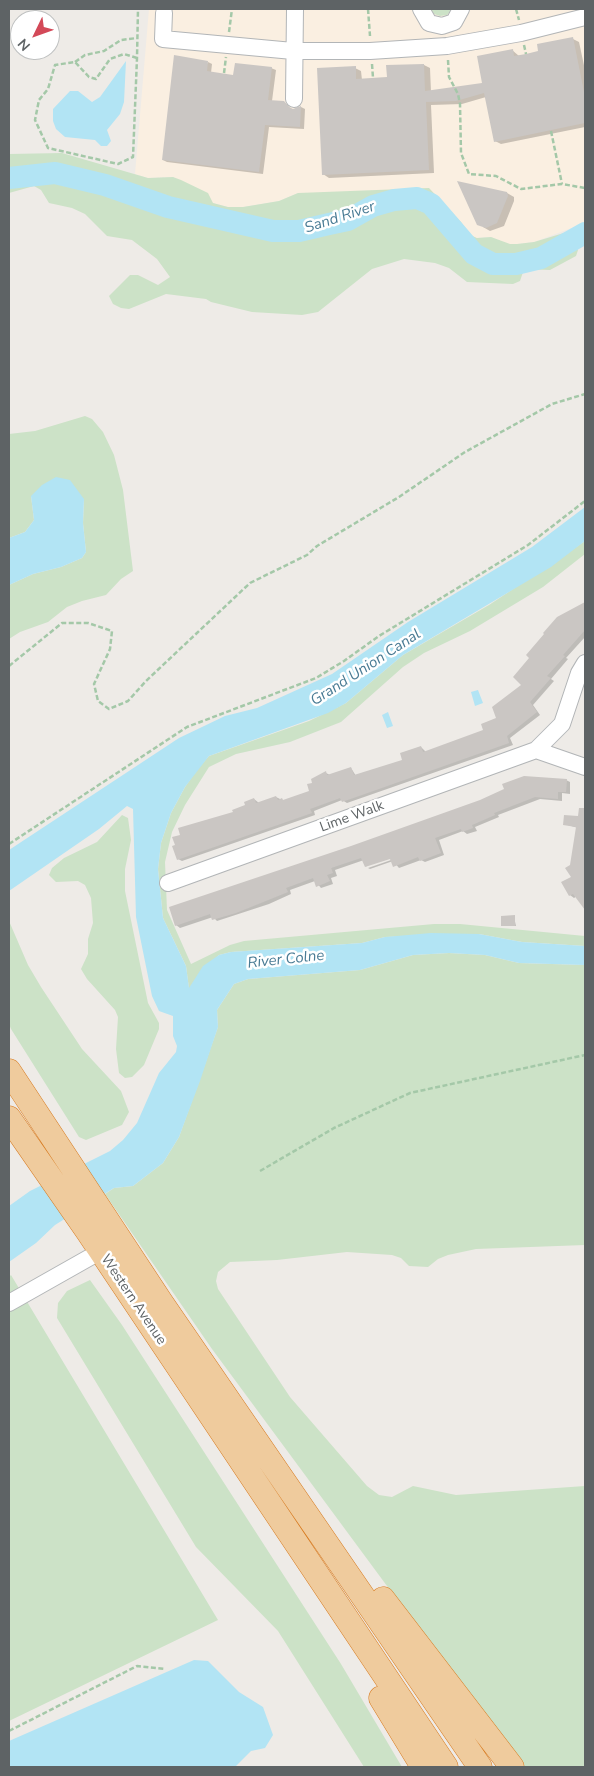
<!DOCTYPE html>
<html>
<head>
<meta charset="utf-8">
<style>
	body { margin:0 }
	#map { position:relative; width:594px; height:1776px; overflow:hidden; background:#eeebe7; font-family:"Nunito Sans",sans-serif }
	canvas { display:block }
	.frame { position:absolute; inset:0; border:10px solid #5e6365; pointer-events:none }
	.north { position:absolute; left:10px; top:10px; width:50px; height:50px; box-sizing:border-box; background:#fff; border:1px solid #bfc1c1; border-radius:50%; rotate:228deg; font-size:14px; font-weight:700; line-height:20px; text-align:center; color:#5e6365 }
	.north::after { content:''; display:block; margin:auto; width:18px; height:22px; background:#d34958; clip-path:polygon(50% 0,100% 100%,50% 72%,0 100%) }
</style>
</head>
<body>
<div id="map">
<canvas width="594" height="1776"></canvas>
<div class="frame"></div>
<div class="north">N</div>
</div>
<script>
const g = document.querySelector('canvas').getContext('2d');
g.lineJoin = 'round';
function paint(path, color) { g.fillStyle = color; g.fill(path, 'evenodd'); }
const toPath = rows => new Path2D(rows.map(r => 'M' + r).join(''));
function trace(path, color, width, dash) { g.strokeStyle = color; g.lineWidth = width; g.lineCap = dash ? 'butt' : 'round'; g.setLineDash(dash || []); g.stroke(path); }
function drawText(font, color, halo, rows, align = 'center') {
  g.font = font + ' "Nunito Sans",sans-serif'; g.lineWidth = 5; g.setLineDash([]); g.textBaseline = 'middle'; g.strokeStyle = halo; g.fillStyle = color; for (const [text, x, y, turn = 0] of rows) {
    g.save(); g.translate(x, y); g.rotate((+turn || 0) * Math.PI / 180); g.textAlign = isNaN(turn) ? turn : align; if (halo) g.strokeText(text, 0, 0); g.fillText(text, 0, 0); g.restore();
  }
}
paint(toPath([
	[149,9,585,9,585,223,534,242,510,245,491,237,476,238,470,235,461,222,298,193,279,201,243,207,228,207,213,203,173,177,148,178,135,174]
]), '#faefe1');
paint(toPath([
	[431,9,452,9,447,15,440,16,434,14],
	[62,153,148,178,173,177,181,180,208,193,213,203,228,207,243,207,279,201,298,193,429,188,461,222,470,235,477,238,491,237,510,244,517,244,534,242,567,232,578,250,576,256,550,270,524,269,520,281,513,284,467,282,449,268,435,263,404,259,372,269,318,312,302,315,252,312,211,302,206,299,166,294,129,309,121,308,113,304,109,296,130,275,138,275,158,285,170,277,157,259,132,240,107,236,85,214,72,208,49,203,41,190,34,186,9,193,9,154],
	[85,416,92,419,103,432,114,455,123,490,133,571,121,579,106,595,82,601,67,607,48,622,20,632,9,639,9,585,33,574,61,567,82,558,86,552,83,523,84,499,31,496,34,520,25,532,9,538,9,434,35,431],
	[585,541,585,554,543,587,470,631,424,653,403,667,341,722,290,742,236,754,209,767,185,805,172,832,165,862,167,910,191,964,230,945,244,941,434,924,460,924,585,936,585,946,522,942,479,934,385,937,362,943,231,952,219,955,189,989,186,966,163,918,158,869,161,843,171,813,185,787,198,768,209,756,309,721,346,703,403,655,489,605],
	[122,815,128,818,131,840,125,869,125,891,148,1003,159,1023,159,1029,144,1065,132,1077,125,1078,119,1073,116,1049,118,1017,115,1010,87,979,81,969,88,954,88,939,93,923,91,898,85,885,78,881,56,882,49,875,52,868,64,858,97,842],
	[9,921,28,965,41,987,82,1049,121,1091,129,1112,122,1125,86,1140,79,1137,11,1029,9,1024],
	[449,953,485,955,519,963,585,965,585,1245,476,1249,448,1255,438,1259,428,1267,409,1266,401,1258,392,1255,347,1252,277,1260,230,1262,218,1272,216,1281,218,1289,290,1397,367,1486,379,1495,392,1497,413,1486,456,1495,585,1486,585,1767,525,1767,513,1752,435,1651,212,1349,105,1194,114,1188,133,1186,163,1163,179,1137,218,1027,217,1010,234,984,248,979,360,970,413,955],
	[11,1275,218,1620,9,1721,9,1277],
	[90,1280,122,1325,341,1664,402,1767,364,1767,278,1631,196,1547,57,1318,58,1303,67,1291]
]), '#cce2c7');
paint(toPath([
	[126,61,124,102,120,114,107,130,111,141,107,146,101,146,95,140,65,137,56,129,53,121,53,109,70,91,78,91,92,102,100,97],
	[56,477,70,480,84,499,83,523,86,552,82,558,61,567,33,574,9,585,9,538,25,532,34,520,31,496,42,485],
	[585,507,585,541,551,567,403,655,346,703,328,713,209,756,185,787,171,813,161,843,158,869,163,918,186,966,189,988,203,966,219,955,231,952,362,943,385,937,431,933,479,934,522,942,585,946,585,965,519,963,485,955,449,953,413,955,360,970,248,979,234,984,217,1010,218,1027,200,1081,179,1137,163,1163,133,1186,114,1188,55,1225,36,1243,9,1262,9,1206,30,1191,110,1151,123,1140,137,1123,159,1073,176,1052,177,1046,173,1036,173,1016,159,1011,152,996,136,917,133,809,127,806,99,829,9,891,9,850,179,738,225,716,257,708,332,674,408,622,532,547],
	[478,690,483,703,475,706,471,692],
	[388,712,393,726,387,728,382,715],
	[194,1660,208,1661,239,1692,263,1707,273,1735,265,1748,251,1751,235,1767,9,1767,9,1741]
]), '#b2e4f4');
paint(toPath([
	[573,39,579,42,585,70,585,127,501,144,495,141,486,97,462,104,431,105,434,173,329,178,323,174,355,68,361,71,362,80,388,78,387,66,424,65,430,68,431,92,484,84,512,50,519,56,540,52],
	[208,62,212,64,211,73,234,76,271,68,276,70,272,101,284,102,292,110,301,107,305,109,304,129,269,127,263,174,167,162,163,160],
	[507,193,514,197,514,201,504,226,490,231,483,227],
	[585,604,585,637,566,658,568,659,551,679,554,681,533,705,540,715,510,738,513,745,347,803,342,800,314,811,315,815,182,861,178,859,254,799,259,803,276,797,284,801,311,792,313,783,326,773,330,775,351,768,356,776,404,760,421,747,426,752,484,731,498,719,523,685,531,658,558,618],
	[566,780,570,782,570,794,562,793,562,801,540,799,498,815,499,817,475,827,477,831,467,834,463,831,439,840,444,855,425,862,421,860,399,868,393,861,370,869,368,868,397,858,396,855,367,865,367,867,364,860,335,870,337,876,331,878,333,884,321,888,315,881,290,890,291,894,269,904,217,921,213,917,180,928,176,925],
	[585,807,585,856,580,856,585,864,585,905,577,896,574,898,570,895,578,828,564,824,583,818],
	[514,917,516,926,502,926]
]), '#0003');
trace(toPath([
	[9,178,55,173,105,185,168,207,273,231,299,231,329,224,348,220,373,206,394,200,417,198,431,204,474,254,493,264,516,264,541,258,585,233]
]), '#b2e4f4', 22);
paint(toPath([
	[573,37,585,97,585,123,494,142,484,93,456,101,426,102,429,170,322,175,317,68,356,66,356,79,387,77,386,65,424,64,425,91,482,83,477,56,513,49,514,56,526,54,538,51,537,44],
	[174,55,208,61,207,71,233,75,235,63,272,67,268,100,284,101,289,107,293,109,301,106,300,127,265,125,259,172,162,160],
	[457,181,507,192,508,196,497,223,486,228,477,225],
	[585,602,585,630,563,655,565,656,547,676,551,678,530,702,537,712,507,736,509,743,342,802,340,798,310,809,312,813,177,860,172,846,175,845,172,837,180,835,178,828,233,812,232,810,245,805,244,802,254,798,256,803,276,796,278,800,282,798,283,800,309,791,307,784,312,783,311,779,326,771,327,775,351,767,354,775,402,760,400,753,421,746,423,752,483,730,481,724,496,718,492,707,521,685,513,677,529,658,526,655,544,634,543,633,557,617],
	[524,776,567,779,566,792,558,792,558,799,535,797,494,813,495,815,472,825,473,828,462,832,461,829,435,838,441,853,420,861,418,857,393,867,390,859,365,867,361,858,331,868,333,873,327,875,330,881,316,887,313,878,286,888,288,892,236,913,212,920,210,914,175,926,169,907,351,846,480,800,504,789,502,784],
	[579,808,585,808,585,910,573,894,569,896,561,882,571,877,565,868,570,865,576,827,563,825,564,815,578,816],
	[515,915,515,926,501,926,501,916]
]), '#cac6c3');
const minor = toPath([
	[421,9,429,23,442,26,454,22,461,9],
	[164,13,163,39,293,51,370,51,447,46,521,33,585,17],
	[294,99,295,9],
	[536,750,585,767],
	[168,883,536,750,562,724,579,673,585,663],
	[9,1303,101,1251]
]);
const highway = toPath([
	[9,1071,161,1302,480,1767],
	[9,1118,88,1232,446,1767],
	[383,1599,512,1767],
	[381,1698,423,1767]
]);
trace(minor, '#b2b5b7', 18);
trace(highway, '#d77a1f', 25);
trace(toPath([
	[368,9,370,36],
	[516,9,519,20],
	[229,32,232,9],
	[524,45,526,54],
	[137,58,124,54,110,59,96,79,89,77,75,62,55,65,48,89,39,100,35,120,48,148,118,164,133,157,137,58,138,9],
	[448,60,449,77,458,94,460,104,461,153,469,174,496,176,521,189,562,184,585,188],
	[75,62,85,55,104,51,121,40,137,38],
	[372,64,373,78],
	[224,73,226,57],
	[551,131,562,184],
	[9,666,62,623,88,623,112,631,110,649,94,684,98,701,109,709,128,701,146,681,250,583,307,555,317,546,399,497,465,452,552,404,585,394],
	[9,844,187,727,316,678,344,661,379,636,528,545,585,501],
	[260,1171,334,1128,410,1093,585,1055],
	[9,1731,137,1666,165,1669]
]), '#a4c8a8', 2.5, [5, 2.5]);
trace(minor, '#fff', 16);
trace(highway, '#efcb9d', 24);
drawText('14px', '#5e6365', '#fff', [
	["Lime Walk",352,817,-20],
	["Western Avenue",133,1300,56]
]);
drawText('italic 15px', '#497b94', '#fff', [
	["Sand River",340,218,-18],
	["Grand Union Canal",366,668,-33],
	["River Colne",286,960,-6]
]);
</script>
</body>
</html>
